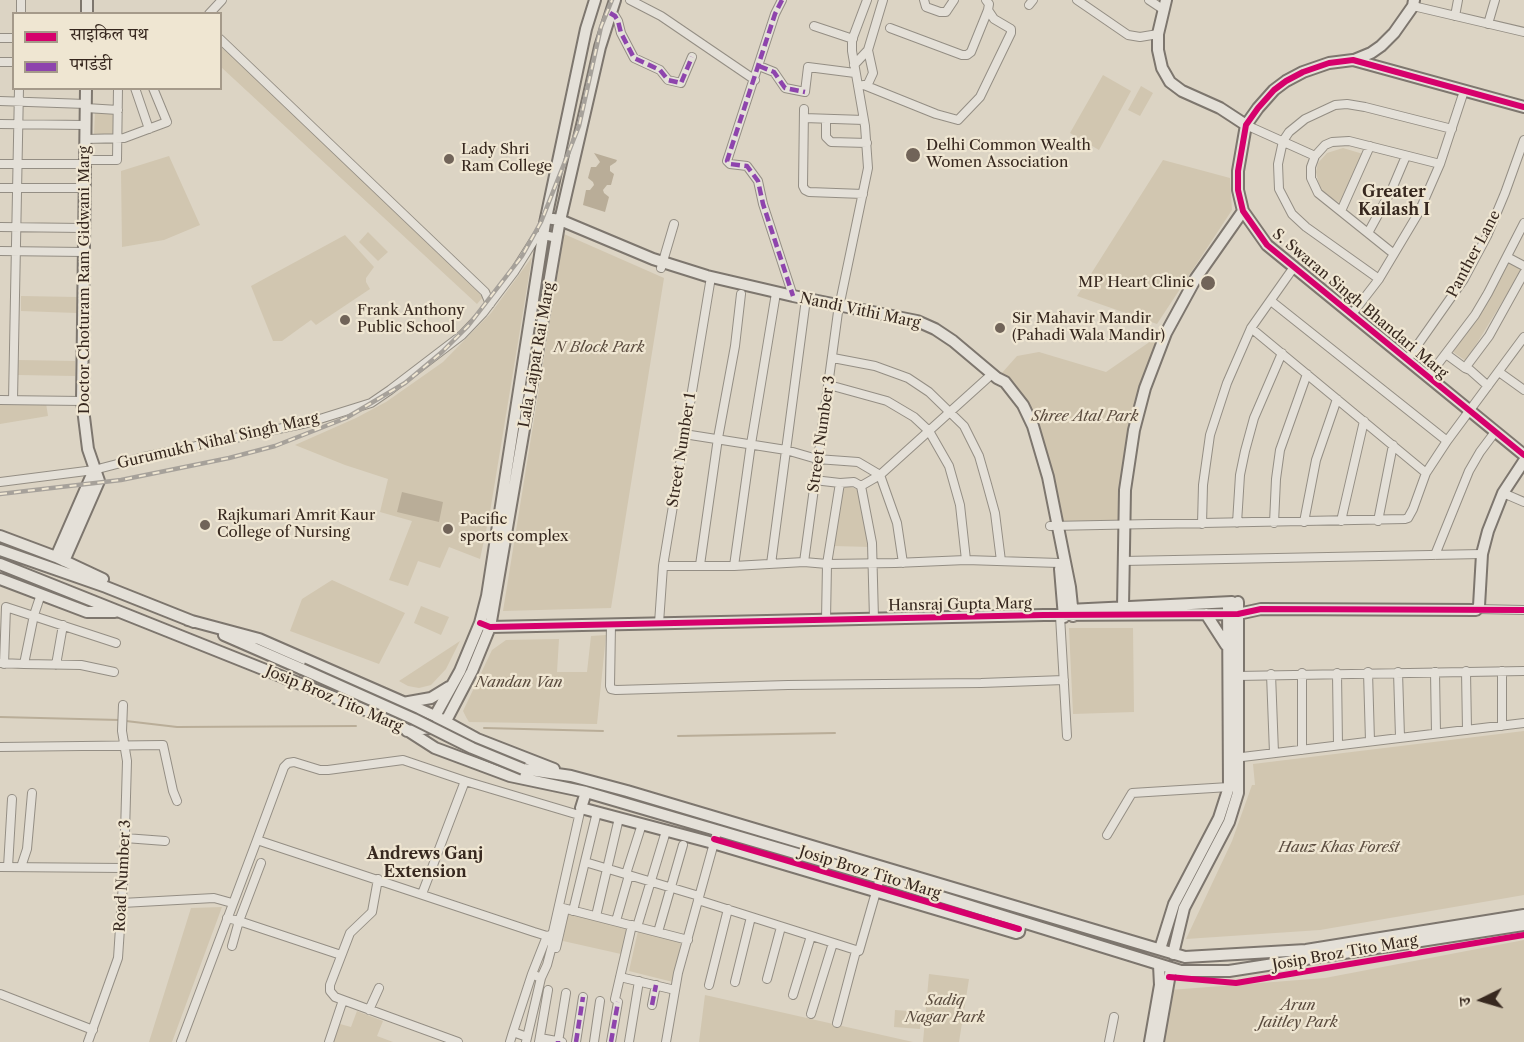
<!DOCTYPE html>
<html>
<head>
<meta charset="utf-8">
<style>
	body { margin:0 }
	#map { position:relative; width:1524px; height:1042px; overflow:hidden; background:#dcd4c4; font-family:"Libre Caslon Text","Noto Serif Devanagari",serif }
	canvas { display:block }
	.legend { position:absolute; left:12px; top:12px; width:210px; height:78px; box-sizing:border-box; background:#efe6d2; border:2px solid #a59a8a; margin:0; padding:8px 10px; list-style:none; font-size:18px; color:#37281f }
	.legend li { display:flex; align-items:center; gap:12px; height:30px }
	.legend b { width:30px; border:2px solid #a59a8a }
	.north { position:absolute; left:1452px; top:970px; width:60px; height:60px; -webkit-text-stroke:4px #efe6d2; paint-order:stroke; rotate:265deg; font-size:16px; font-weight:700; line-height:24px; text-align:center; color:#37281f }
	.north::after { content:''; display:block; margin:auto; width:21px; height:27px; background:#37281f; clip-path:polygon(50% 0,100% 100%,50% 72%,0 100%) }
</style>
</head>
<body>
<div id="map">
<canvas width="1524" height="1042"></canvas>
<ul class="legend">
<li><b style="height:8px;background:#d6006c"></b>साइकिल पथ</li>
<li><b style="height:8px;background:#8e44ad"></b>पगडंडी</li>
</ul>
<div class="north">उ</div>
</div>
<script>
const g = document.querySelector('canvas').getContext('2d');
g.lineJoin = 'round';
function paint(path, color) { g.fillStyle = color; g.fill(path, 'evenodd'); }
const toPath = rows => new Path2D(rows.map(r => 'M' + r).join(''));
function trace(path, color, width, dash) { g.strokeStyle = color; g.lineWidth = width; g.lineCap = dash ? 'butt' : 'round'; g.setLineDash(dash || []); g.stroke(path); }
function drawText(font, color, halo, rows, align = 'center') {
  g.font = font + ' "Libre Caslon Text",serif'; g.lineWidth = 4.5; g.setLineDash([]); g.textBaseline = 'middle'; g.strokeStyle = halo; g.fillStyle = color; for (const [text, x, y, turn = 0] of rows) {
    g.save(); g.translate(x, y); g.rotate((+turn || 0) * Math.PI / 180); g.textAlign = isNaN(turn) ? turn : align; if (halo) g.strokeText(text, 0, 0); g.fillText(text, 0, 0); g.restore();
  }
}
paint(toPath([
	[220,44,483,297,477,304,221,67],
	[1103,75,1131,91,1099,150,1070,133],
	[1141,86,1153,93,1140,116,1128,110],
	[95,112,115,113,114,135,94,135],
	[1343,148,1363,154,1340,203,1326,195,1320,189,1316,172,1318,163,1327,153],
	[169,156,200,225,164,240,122,247,121,171],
	[1163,160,1230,178,1232,210,1157,324,1077,296],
	[368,232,388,252,378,261,359,242],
	[564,234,664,278,611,608,503,611],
	[345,235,374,267,366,278,366,282,370,289,316,325,311,320,282,341,273,341,251,286],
	[532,257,490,512,480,559,449,547,440,568,418,561,408,586,389,580,412,521,380,512,388,479,345,465,295,445,356,418,386,402,443,362,491,313],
	[1509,260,1523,268,1466,361,1453,352],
	[21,296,77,297,77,313,21,311],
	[1164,332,1133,416,1121,522,1059,524,1020,394,1001,374,1017,356,1039,352,1106,372],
	[18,360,75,361,75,376,18,375],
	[0,402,46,403,48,416,0,424],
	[847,486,857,489,872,547,833,546,842,488],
	[332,580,405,613,379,664,290,631,302,599],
	[421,606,449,617,441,635,414,623],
	[1069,628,1133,628,1134,712,1073,714],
	[606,635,597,724,469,722,466,717,463,711,492,650,506,640,559,639,557,672,587,672,591,636],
	[460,641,446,669,431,685,419,688,408,686,399,681],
	[1524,731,1524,895,1320,930,1186,939,1232,841,1252,785,1255,785,1253,764],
	[222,907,172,1042,149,1042,191,908],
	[567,914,628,925,621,954,563,941],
	[638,931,681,942,673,982,629,971],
	[1524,940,1524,1042,1162,1042,1170,990,1325,978],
	[929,974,969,979,959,1042,923,1042],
	[705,995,913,1042,699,1042],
	[895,1010,921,1012,920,1029,894,1027],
	[357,1011,383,1021,377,1036,393,1042,333,1042,340,1024,351,1027]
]), '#d1c6b0');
paint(toPath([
	[594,153,617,160,616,162,610,166,610,171,614,174,611,185,607,185,603,190,604,193,609,197,605,212,583,205,586,190,590,190,594,185,593,182,588,178,591,167,596,167,600,162],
	[402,492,443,502,439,522,397,512]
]), '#b9ad98');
trace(toPath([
	[0,717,120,720],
	[126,721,177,727,356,726],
	[484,728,603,731],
	[678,736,835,733]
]), '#b9ad98', 2);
const street = toPath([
	[630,0,661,16,755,80],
	[782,0,775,14,727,161,730,164,747,166,758,181,763,204,793,296],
	[924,0,926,7,940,12,946,12,954,0],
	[1077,0,1128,35,1140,37,1158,34],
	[1149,0,1164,10],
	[1029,5,1033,0],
	[1413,6,1524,32],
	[610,13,615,16,618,21,621,33,634,58,660,70,668,80,681,83,692,57],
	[21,14,21,0],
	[209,14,222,0],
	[1455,16,1458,0],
	[1488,24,1495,0],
	[814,26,853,39],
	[890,28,962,55,967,55,971,52,988,10],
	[0,38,14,38],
	[220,39,485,292,490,304],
	[0,62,14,62],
	[854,65,868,50,883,0],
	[759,66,774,72,785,88,805,92,808,67,855,73],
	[858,86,864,85,936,114,958,120,980,97,1011,33,1011,29,994,19,988,10,989,4,986,0],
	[867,86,873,73,868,50],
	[135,88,149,129],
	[0,101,86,104],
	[86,108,118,110],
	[804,109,803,186,805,190,809,192,863,194],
	[804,118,864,120],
	[826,119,826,137,831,142,867,143],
	[0,124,86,125],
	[1246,125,1315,156],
	[86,139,124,138,167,122,153,88],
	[85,160,117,160,118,88],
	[0,164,85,164],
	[0,188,85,188],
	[1341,211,1370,146],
	[0,227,84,228],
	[1368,233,1392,189,1406,156],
	[0,251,84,252],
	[1394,254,1318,193,1311,178,1311,167,1315,156,1325,145,1332,142,1349,141,1440,164],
	[1507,257,1524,266],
	[661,268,674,224],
	[1379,279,1306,227,1292,214,1279,189,1278,164,1283,141,1289,132,1305,119,1335,105,1347,104,1365,107,1452,129],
	[1271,301,1447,441],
	[1352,314,1379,279,1419,212,1440,164,1464,91],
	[1251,328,1426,473],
	[1446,354,1465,368,1470,370,1488,386],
	[833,358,875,366,908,378,929,392,964,426,979,456,987,484,995,513,1001,561],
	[1407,360,1464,279,1487,236,1505,193,1524,140],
	[1465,368,1489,336,1524,273],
	[1499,372,1524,390],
	[1428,377,1475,315,1488,293,1524,223],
	[829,385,887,401,914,417,929,431,949,466,960,505,966,560],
	[0,400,82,401],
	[13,400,19,88],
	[684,434,786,450,817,459,858,462,880,475,897,523,903,563],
	[814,480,840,483,854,482,861,486],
	[0,482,94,470,144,457,307,423,371,403,390,390,462,335,483,313,514,272,536,237,544,235,557,238],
	[861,486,880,475,992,374],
	[861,486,872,543,874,619],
	[1503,493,1524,502],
	[1341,521,1364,421],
	[1378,521,1393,445],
	[1304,522,1316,460,1337,399],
	[1237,523,1240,475,1245,451,1254,418,1282,353],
	[1274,523,1276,479,1280,450,1307,374],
	[1202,524,1203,485,1210,435,1227,383,1251,328,1294,267],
	[1050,526,1405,519,1408,518,1413,509,1426,473,1447,441,1524,337],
	[1435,555,1469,471,1480,452,1495,432],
	[1123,561,1482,554],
	[804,562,838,312,868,168,865,126,852,51,852,40,867,0],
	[771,564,806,299],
	[700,565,718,438,735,346,741,294],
	[663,566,734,566,804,562,827,564,895,563,966,560,1059,563],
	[734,566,751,444,776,293],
	[1478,609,1524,610],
	[1060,616,1067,736],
	[826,620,827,564,840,483],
	[659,623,663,566,711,277],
	[611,624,610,686,611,689,616,690,788,685,981,683,1064,680],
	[0,663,24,664,34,615,41,594],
	[4,664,6,607,116,643],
	[24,664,81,665,114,672],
	[56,665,63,625],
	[1466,671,1467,730],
	[1502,671,1502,726],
	[1368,672,1370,741],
	[1398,672,1400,737],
	[1435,672,1436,733],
	[1337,673,1338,745],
	[1271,674,1274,753],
	[1237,676,1524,671],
	[0,747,163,745,173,791,177,801],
	[1302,750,1302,673],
	[1234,758,1524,723],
	[1107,835,1132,793,1229,787],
	[125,838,165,841],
	[257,840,284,767,288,763,294,762,320,770,328,770,403,760,465,781,579,815],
	[585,862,699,896],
	[0,867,124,868],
	[8,867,12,799],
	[21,867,27,849,32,793],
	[626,874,642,824],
	[378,879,372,912,350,933,330,985,330,991,335,997,343,1000,458,1042],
	[422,894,465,781],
	[698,900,859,951,880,878],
	[122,903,214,898,232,903],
	[559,907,688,940],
	[573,911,597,812],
	[596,916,619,818],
	[227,918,239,921,261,863],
	[616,921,629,875],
	[637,927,666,831],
	[658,932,683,845],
	[551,935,553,932,580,812],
	[232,946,239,921,341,955],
	[556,948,565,909],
	[532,974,547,936],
	[620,977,675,990],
	[767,979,781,927],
	[735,982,751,917],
	[709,985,728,909],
	[0,994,93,1030],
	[793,995,811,936],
	[615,999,632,925],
	[652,1005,656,985],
	[369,1010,379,988],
	[811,1014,833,943],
	[837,1023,856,951],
	[527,1037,513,1032,532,974,541,978],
	[540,1038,562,1042],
	[88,1042,118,958,124,868,127,761,122,731,123,705],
	[181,1042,257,840,534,932,547,936,551,935,552,946,547,965,541,978,526,1042],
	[329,1042,343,1000],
	[510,1042,513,1032],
	[539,1042,548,990],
	[558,1042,566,993],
	[576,1042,583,997],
	[594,1042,600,1001],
	[611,1042,618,1002],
	[629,1042,639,981],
	[666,1042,678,973,717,832],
	[1109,1042,1114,1017]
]);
const secondary = toPath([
	[1166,0,1158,34,1158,50,1162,68,1170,82,1182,91,1220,108,1246,125],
	[87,14,87,0],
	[1354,60,1371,53,1381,46,1394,33,1413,6,1414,0],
	[1524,107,1353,60,1329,63,1303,72,1286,81,1274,90,1258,108,1246,125,1238,171,1238,190,1243,211,1267,245,1524,455],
	[546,218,560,220,653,259,707,276,793,296,917,321,935,329,953,341,997,378,1005,382,1023,405,1033,426,1048,477,1070,587,1073,616],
	[0,536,56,557,103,579],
	[0,550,106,587,194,622],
	[56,557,94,470],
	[64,561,99,481,88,449,82,401,86,88],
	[0,564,393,721,435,748,510,776,586,792,880,878,1181,971,1229,971,1524,925],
	[1060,569,1064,617],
	[0,579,87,612,115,612],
	[1123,607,1125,490,1134,430,1145,388,1166,333,1196,278,1243,211],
	[1068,610,1232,602],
	[1206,614,1226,645],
	[188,620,259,639,435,716,477,739,554,769],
	[480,623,490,627,1044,615,1238,614,1261,609,1476,610,1479,606,1482,554,1488,531,1503,493,1524,461],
	[224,635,302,669],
	[403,703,431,698,449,687],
	[435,716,460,671,480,623,487,596,545,223,586,29,595,0],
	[407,731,430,728,441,723,448,717,472,671,490,627,559,225,600,47,615,0],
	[523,769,571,776,627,791,1185,957,1306,950,1524,915],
	[586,792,581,808,713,843,1016,933,1019,932,1021,922],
	[1160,949,1174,904,1219,818,1229,787,1228,603],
	[1173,954,1184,908,1229,822,1238,793,1238,602],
	[1150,1042,1160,985,1159,965],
	[1158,1042,1171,968]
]);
trace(street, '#948e84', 10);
trace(secondary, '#7d766e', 14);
trace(street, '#e4e0d8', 8);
trace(secondary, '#e4e0d8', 10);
const rail = toPath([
	[0,494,121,480,229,458,275,446,346,418,405,383,442,352,468,326,522,256,541,222,579,126,601,27,612,0]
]);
trace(rail, '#a6a19a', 4.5);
trace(rail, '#efe6d2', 2, [7]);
const secondaryBridge = toPath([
	[302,669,414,719,472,748,523,769]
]);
trace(secondaryBridge, '#7d766e', 14, []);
trace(secondaryBridge, '#e4e0d8', 10);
trace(toPath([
	[782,0,775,14,727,161,730,164,747,166,758,181,763,204,793,296],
	[610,13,615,16,618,21,621,33,634,58,660,70,668,80,681,83,692,57],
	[759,66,774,72,785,88,805,92],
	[652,1005,656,985],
	[558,1042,558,1041],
	[576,1042,583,997],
	[611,1042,618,1002]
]), '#8e44ad', 4.5, [9, 4.5]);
trace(toPath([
	[1524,107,1353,60,1329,63,1303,72,1286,81,1274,90,1258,108,1246,125,1238,171,1238,190,1243,211,1267,245,1524,455],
	[480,623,490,627,1044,615,1238,614,1261,609,1524,610],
	[714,839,1019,929],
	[1169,977,1236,983,1524,935]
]), '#d6006c', 6);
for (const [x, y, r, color] of [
	[913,155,8,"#716459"],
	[449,159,6,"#716459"],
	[1208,283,8,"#716459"],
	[345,320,6,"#716459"],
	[1000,328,6,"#716459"],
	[205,525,6,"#716459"],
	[448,529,6,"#716459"]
]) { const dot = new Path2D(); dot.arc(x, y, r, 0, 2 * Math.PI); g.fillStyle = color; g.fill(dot); trace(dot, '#efe6d2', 2); }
drawText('15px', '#37281f', '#efe6d2', [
	["Delhi Common Wealth",926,146],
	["Women Association",926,163],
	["Lady Shri",461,150],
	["Ram College",461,167],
	["MP Heart Clinic",1194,283,"right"],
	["Frank Anthony",357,311],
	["Public School",357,328],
	["Sir Mahavir Mandir",1012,319],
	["(Pahadi Wala Mandir)",1012,336],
	["Rajkumari Amrit Kaur",217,516],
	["College of Nursing",217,533],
	["Pacific",460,520],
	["sports complex",460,537]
], 'left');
drawText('15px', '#37281f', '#efe6d2', [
	["Panther Lane",1474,254,-62],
	["Doctor Choturam Ram Gidwani Marg",85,280,-90],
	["S. Swaran Singh Bhandari Marg",1360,304,40],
	["Nandi Vithi Marg",860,311,12],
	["Lala Lajpat Rai Marg",537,355,-80],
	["Street Number 3",822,434,-82],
	["Gurumukh Nihal Singh Marg",218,441,-13],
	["Street Number 1",682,450,-81],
	["Hansraj Gupta Marg",960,605,-1],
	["Josip Broz Tito Marg",334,699,23],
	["Josip Broz Tito Marg",870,873,17],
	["Road Number 3",123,876,-87],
	["Josip Broz Tito Marg",1345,953,-10]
]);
drawText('italic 15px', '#5b4c3f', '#efe6d2', [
	["N Block Park",599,348],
	["Shree Atal Park",1085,417],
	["Nandan Van",519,683],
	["Hauz Khas Forest",1339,848],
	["Sadiq",945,1001],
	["Nagar Park",945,1018],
	["Arun",1298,1006],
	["Jaitley Park",1298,1023]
]);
drawText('bold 16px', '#37281f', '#efe6d2', [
	["Greater",1394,192],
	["Kailash I",1394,210],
	["Andrews Ganj",425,854],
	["Extension",425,872]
]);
</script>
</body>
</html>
